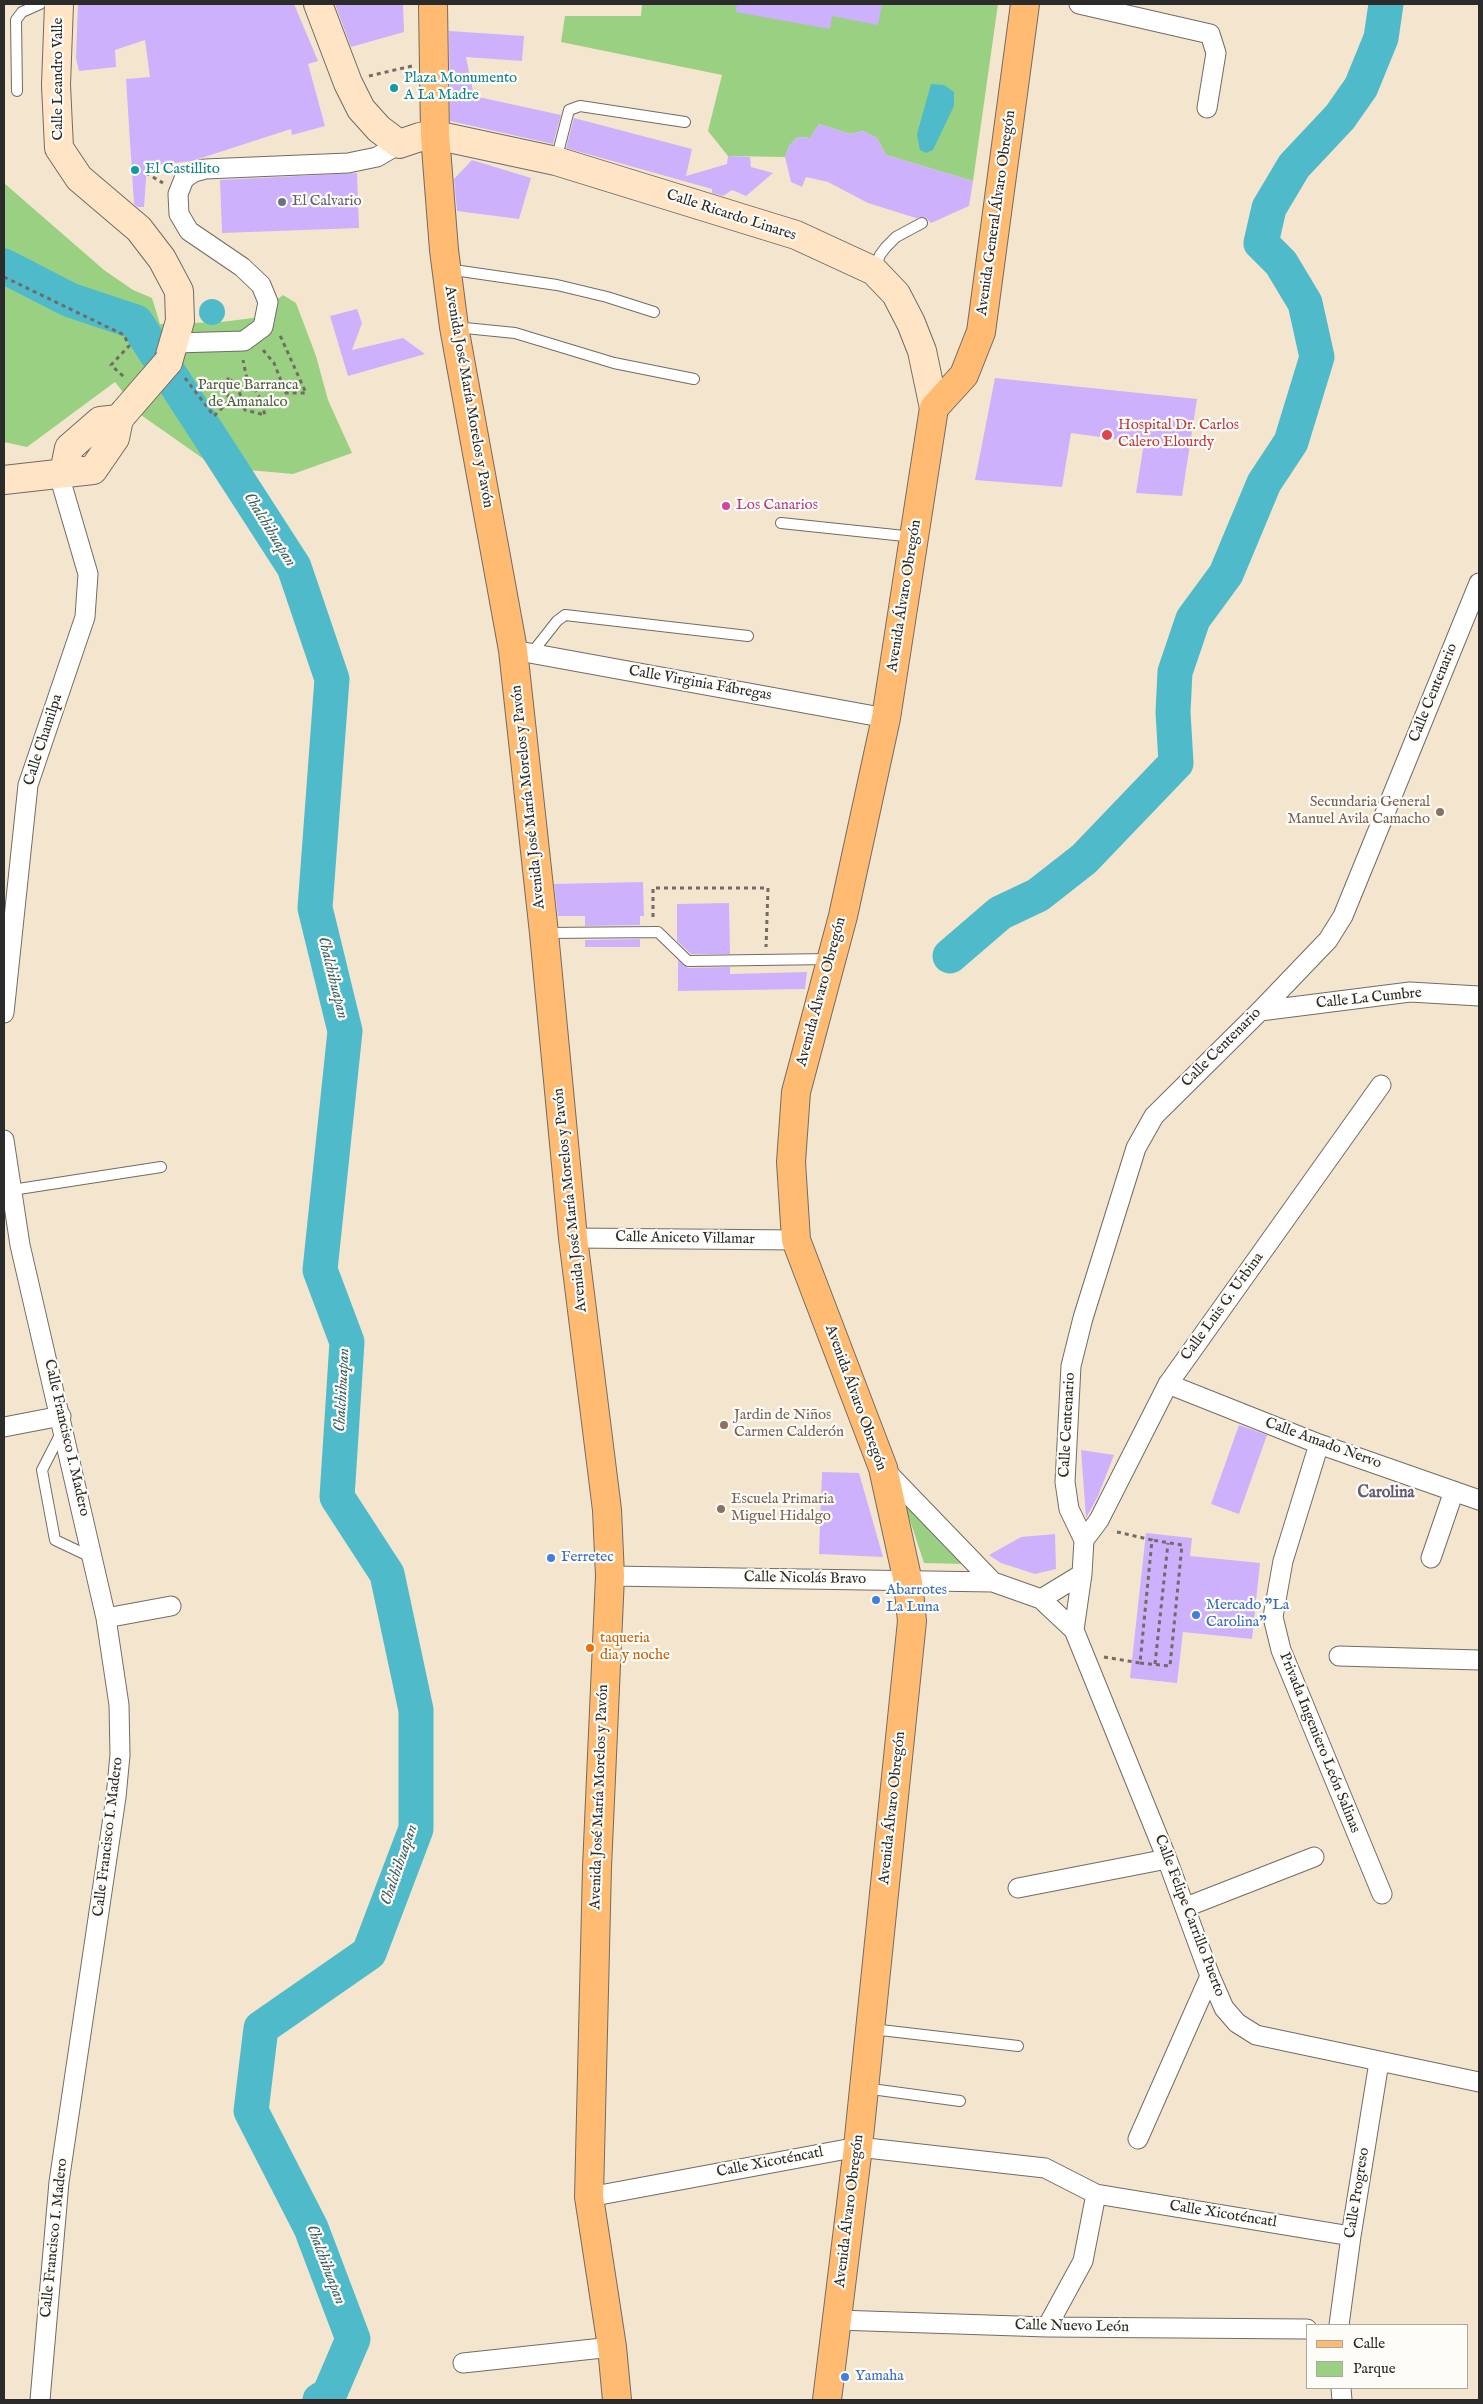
<!DOCTYPE html>
<html>
<head>
<meta charset="utf-8">
<style>
	body { margin:0 }
	#map { position:relative; width:1483px; height:2404px; overflow:hidden; background:#f4e6ce; font-family:"IM FELL English",serif }
	canvas { display:block }
	.frame { position:absolute; inset:0; border:5px solid #2b2b2b; pointer-events:none }
	.legend { position:absolute; left:1306px; top:2324px; width:162px; height:65px; box-sizing:border-box; background:#fdfcf7; border:1px solid #a9a8a5; margin:0; padding:6px 9px; list-style:none; font-size:15px; color:#2b2b2b }
	.legend li { display:flex; align-items:center; gap:10px; height:25px }
	.legend b { width:25px; border:1px solid #a9a8a5 }
</style>
</head>
<body>
<div id="map">
<canvas width="1483" height="2404"></canvas>
<div class="frame"></div>
<ul class="legend">
<li><b style="height:6px;background:#ffbb71"></b>Calle</li>
<li><b style="height:14px;background:#9ad082"></b>Parque</li>
</ul>
</div>
<script>
const g = document.querySelector('canvas').getContext('2d');
g.lineJoin = 'round';
function paint(path, color) { g.fillStyle = color; g.fill(path, 'evenodd'); }
const toPath = rows => new Path2D(rows.map(r => 'M' + r).join(''));
function trace(path, color, width, dash) { g.strokeStyle = color; g.lineWidth = width; g.lineCap = dash ? 'butt' : 'round'; g.setLineDash(dash || []); g.stroke(path); }
function drawText(font, color, halo, rows, align = 'center') {
  g.font = font + ' "IM FELL English",serif'; g.lineWidth = 4.5; g.setLineDash([]); g.textBaseline = 'middle'; g.strokeStyle = halo; g.fillStyle = color; for (const [text, x, y, turn = 0] of rows) {
    g.save(); g.translate(x, y); g.rotate((+turn || 0) * Math.PI / 180); g.textAlign = isNaN(turn) ? turn : align; if (halo) g.strokeText(text, 0, 0); g.fillText(text, 0, 0); g.restore();
  }
}
paint(toPath([
	[642,4,998,4,973,181,886,155,877,138,863,131,850,134,819,124,810,138,798,137,789,146,785,157,728,156,708,131,722,75,561,42,565,16,641,16],
	[4,183,104,270,133,290,152,298,160,324,221,322,261,317,267,307,283,295,296,303,316,356,328,400,352,453,293,474,215,467,141,415,115,382,27,447,4,442],
	[904,1502,967,1564,924,1563]
]), '#9ad082');
paint(toPath([
	[931,84,944,85,954,92,954,106,933,150,926,153,920,150,917,134],
	'199 312a13 13 0 1 1 26 0a13 13 0 1 1-26 0Z'
]), '#4fbbca');
trace(toPath([
	[4,266,70,300,136,322,294,567,332,679,315,908,345,1031,320,1270,347,1342,337,1497,387,1574,416,1710,416,1829,369,1953,261,2028,251,2111,311,2228,353,2339,329,2395,320,2400],
	[950,956,1000,913,1038,895,1084,859,1176,763,1173,712,1175,672,1193,619,1226,574,1264,483,1291,442,1317,357,1305,303,1281,263,1261,243,1269,208,1294,166,1340,117,1361,87,1381,38,1386,4]
]), '#4fbbca', 35);
paint(toPath([
	[78,4,294,4,318,61,308,64,325,126,292,135,291,129,192,161,147,166,144,207,138,207,134,204,126,79,150,77,145,40,115,50,116,67,79,71,76,58],
	[335,4,403,4,404,32,351,47],
	[737,4,882,4,878,25,832,16,830,29,736,12],
	[449,31,524,36,522,61,466,57,474,96,561,115,553,144,450,121],
	[574,118,692,149,686,176,727,164,728,156,750,157,751,167,773,173,746,196,732,190,723,196,712,193,712,189,566,148],
	[819,124,850,134,863,131,877,138,886,155,973,181,969,206,931,223,925,217,916,218,868,203,828,182,806,177,802,187,791,182,785,157,789,146,798,137,810,138],
	[472,160,531,178,519,219,457,211,454,179],
	[357,173,359,228,222,233,220,180],
	[357,309,362,323,352,350,403,338,425,354,348,376,330,316],
	[995,378,1197,399,1182,496,1136,493,1144,443,1071,433,1062,487,975,480],
	[643,882,644,916,640,916,640,925,585,926,585,916,558,916,554,884],
	[729,903,730,954,691,954,677,941,677,904],
	[640,939,640,947,585,947,585,940],
	[678,960,688,968,730,967,730,974,807,972,805,989,678,991],
	[1239,1425,1267,1435,1239,1514,1211,1504],
	[1081,1450,1114,1455,1098,1496,1086,1518],
	[822,1472,859,1473,883,1557,819,1554],
	[1146,1533,1192,1538,1190,1556,1260,1563,1252,1639,1183,1632,1177,1683,1130,1678],
	[1055,1534,1056,1569,1035,1574,1001,1563,989,1555,1021,1537]
]), '#cdb1fd');
const lane = toPath([
	[17,91,16,20,22,12,40,4],
	[556,160,569,110,580,106,685,122],
	[447,269,557,285,607,297,654,312],
	[874,271,880,255,886,247,896,237,922,223],
	[455,327,515,333,614,363,694,379],
	[781,523,914,537],
	[531,654,557,621,565,615,748,636],
	[546,933,658,932,688,961,830,959],
	[12,1190,161,1167],
	[62,1431,42,1470,55,1540,93,1558],
	[872,2029,1018,2046],
	[864,2088,960,2101]
]);
const street = toPath([
	[1079,4,1210,34,1216,53,1207,108],
	[175,343,244,341,263,327,268,302,261,285,242,267,189,231,179,214,178,194,184,179,194,172,205,169,348,163,377,157,399,144],
	[513,650,886,718],
	[1260,1011,1410,992,1479,996],
	[4,1013,28,785,85,617,88,574,59,475],
	[4,1140,20,1245,106,1618,119,1705,120,1755,116,1797,59,2182,40,2400],
	[573,1238,796,1240],
	[1168,1384,1319,1444,1479,1500],
	[4,1427,61,1416],
	[1319,1444,1283,1561,1273,1617,1281,1650,1382,1894],
	[884,1469,993,1582],
	[1084,1540,1099,1520,1168,1384,1381,1085],
	[1431,1558,1454,1491],
	[610,1576,993,1582,1041,1599,1074,1630,1167,1859,1210,1976,1224,2008,1237,2023,1256,2035,1479,2082],
	[1041,1599,1082,1574],
	[106,1618,171,1606],
	[1074,1630,1082,1574,1084,1540,1069,1509,1065,1482,1071,1366,1083,1318,1136,1148,1154,1116,1260,1011,1328,940,1343,916,1479,583],
	[1339,1656,1479,1660],
	[1018,1888,1167,1859],
	[1186,1907,1314,1857],
	[1138,2139,1210,1976],
	[589,2197,858,2147,1045,2168,1096,2194,1351,2236],
	[837,2320,1047,2327,1307,2329],
	[1339,2325,1351,2236,1379,2062],
	[1047,2327,1083,2261,1096,2194],
	[463,2363,612,2347],
	[1341,2388,1342,2400]
]);
const secondary = toPath([
	[59,4,56,85,59,148,79,178,139,229,162,259,179,291,180,321,168,362],
	[318,4,348,83,361,109,379,129,399,144,420,137,435,135,556,161,796,235,874,271,896,294,911,323,922,351,934,408],
	[64,472,69,448,100,421,119,419],
	[4,480,93,470,115,438,119,419,123,414]
]);
const primary = toPath([
	[433,4,435,135,444,250,454,327,513,650,544,933,573,1238,607,1510,610,1576,597,1867,589,2197,612,2347,617,2400],
	[827,2400,858,2147,912,1621,908,1582,883,1468,796,1240,791,1162,796,1092,843,916,886,718,934,408,964,375,981,332,1025,4]
]);
trace(lane, '#716c64', 12);
trace(street, '#716c64', 21);
trace(secondary, '#716c64', 30);
trace(primary, '#716c64', 30);
trace(toPath([
	[369,76,412,66],
	[146,173,163,183],
	[4,277,124,335,129,346,111,365,124,377],
	[263,350,274,363,286,393,306,393,279,333],
	[185,378,214,416,228,402,228,377,238,388,245,410,265,415,260,398,246,375,243,360],
	[653,917,653,888,768,888,766,947],
	[1104,1657,1140,1663,1152,1540,1113,1531],
	[1140,1663,1170,1666,1182,1545,1152,1540],
	[1155,1664,1168,1543]
]), '#716c64', 3, [4, 4]);
trace(lane, '#fff', 10);
trace(street, '#fff', 19);
trace(secondary, '#ffe4c6', 28);
trace(primary, '#ffbb71', 28);
const secondaryBridge = toPath([
	[123,414,168,362]
]);
trace(secondaryBridge, '#716c64', 30, []);
trace(secondaryBridge, '#ffe4c6', 28);
for (const [x, y, r, color] of [
	[394,88,5,"#0f9aa8"],
	[135,170,5,"#0f9aa8"],
	[282,202,5,"#6b7280"],
	[1107,435,6,"#e0444e"],
	[726,506,5,"#d1479c"],
	[1440,812,5,"#8d6e63"],
	[724,1425,5,"#8d6e63"],
	[721,1509,5,"#8d6e63"],
	[551,1558,5,"#3f7fe0"],
	[876,1600,5,"#3f7fe0"],
	[1196,1615,5,"#3f7fe0"],
	[590,1648,5,"#e8710a"],
	[845,2377,5,"#3f7fe0"]
]) { const dot = new Path2D(); dot.arc(x, y, r, 0, 2 * Math.PI); g.fillStyle = color; g.fill(dot); trace(dot, '#fdfcf7', 2); }
drawText('15px', '#2b2b2b', '#fdfcf7', [
	["Calle Leandro Valle",59,79,-90],
	["Avenida General Álvaro Obregón",997,213,-82],
	["Calle Ricardo Linares",731,216,18],
	["Avenida José María Morelos y Pavón",468,397,80],
	["Avenida Álvaro Obregón",905,596,-81],
	["Calle Virginia Fábregas",700,684,10],
	["Calle Centenario",1434,693,-68],
	["Calle Chamilpa",44,740,-72],
	["Avenida José María Morelos y Pavón",529,797,-96],
	["Avenida Álvaro Obregón",822,992,-75],
	["Calle La Cumbre",1369,999,-6],
	["Calle Centenario",1222,1048,-45],
	["Avenida José María Morelos y Pavón",571,1200,-96],
	["Calle Aniceto Villamar",685,1239,1],
	["Calle Luis G. Urbina",1223,1307,-54],
	["Avenida Álvaro Obregón",855,1398,70],
	["Calle Centenario",1068,1425,-87],
	["Calle Francisco I. Madero",66,1438,77],
	["Calle Amado Nervo",1323,1444,20],
	["Calle Nicolás Bravo",805,1579,1],
	["Privada Ingeniero León Salinas",1319,1743,68],
	["Avenida José María Morelos y Pavón",600,1797,-88],
	["Avenida Álvaro Obregón",893,1808,-84],
	["Calle Francisco I. Madero",109,1837,-83],
	["Calle Felipe Carrillo Puerto",1189,1916,69],
	["Calle Xicoténcatl",770,2163,-11],
	["Calle Progreso",1358,2193,-81],
	["Avenida Álvaro Obregón",850,2211,-83],
	["Calle Xicoténcatl",1223,2215,9],
	["Calle Francisco I. Madero",55,2238,-84],
	["Calle Nuevo León",1072,2327,1]
]);
drawText('15px', '#0d838f', '#fdfcf7', [
	["Plaza Monumento",404,79],
	["A La Madre",404,96],
	["El Castillito",145,170]
], 'left');
drawText('15px', '#5b616d', '#fdfcf7', [
	["El Calvario",292,202]
], 'left');
drawText('15px', '#4c5d45', '#fdfcf7', [
	["Parque Barranca",248,386],
	["de Amanalco",248,403]
]);
drawText('15px', '#be3a42', '#fdfcf7', [
	["Hospital Dr. Carlos",1118,426],
	["Calero Elourdy",1118,443]
], 'left');
drawText('15px', '#b23c85', '#fdfcf7', [
	["Los Canarios",736,506]
], 'left');
drawText('15px', '#785e54', '#fdfcf7', [
	["Secundaria General",1430,803,"right"],
	["Manuel Avila Camacho",1430,820,"right"],
	["Jardin de Niños",734,1416],
	["Carmen Calderón",734,1433],
	["Escuela Primaria",731,1500],
	["Miguel Hidalgo",731,1517]
], 'left');
drawText('15px', '#366cbe', '#fdfcf7', [
	["Ferretec",561,1558],
	["Abarrotes",886,1591],
	["La Luna",886,1608],
	["Mercado \"La",1206,1606],
	["Carolina\"",1206,1623],
	["Yamaha",855,2377]
], 'left');
drawText('15px', '#c56008', '#fdfcf7', [
	["taqueria",600,1639],
	["dia y noche",600,1656]
], 'left');
drawText('italic 16px', '#385d63', '#fdfcf7', [
	["Chalchihuapan",269,530,58],
	["Chalchihuapan",332,978,76],
	["Chalchihuapan",343,1390,-87],
	["Chalchihuapan",400,1865,-71],
	["Chalchihuapan",325,2265,69]
]);
drawText('bold 16px', '#645a74', '#fdfcf7', [
	["Carolina",1386,1494]
]);
</script>
</body>
</html>
